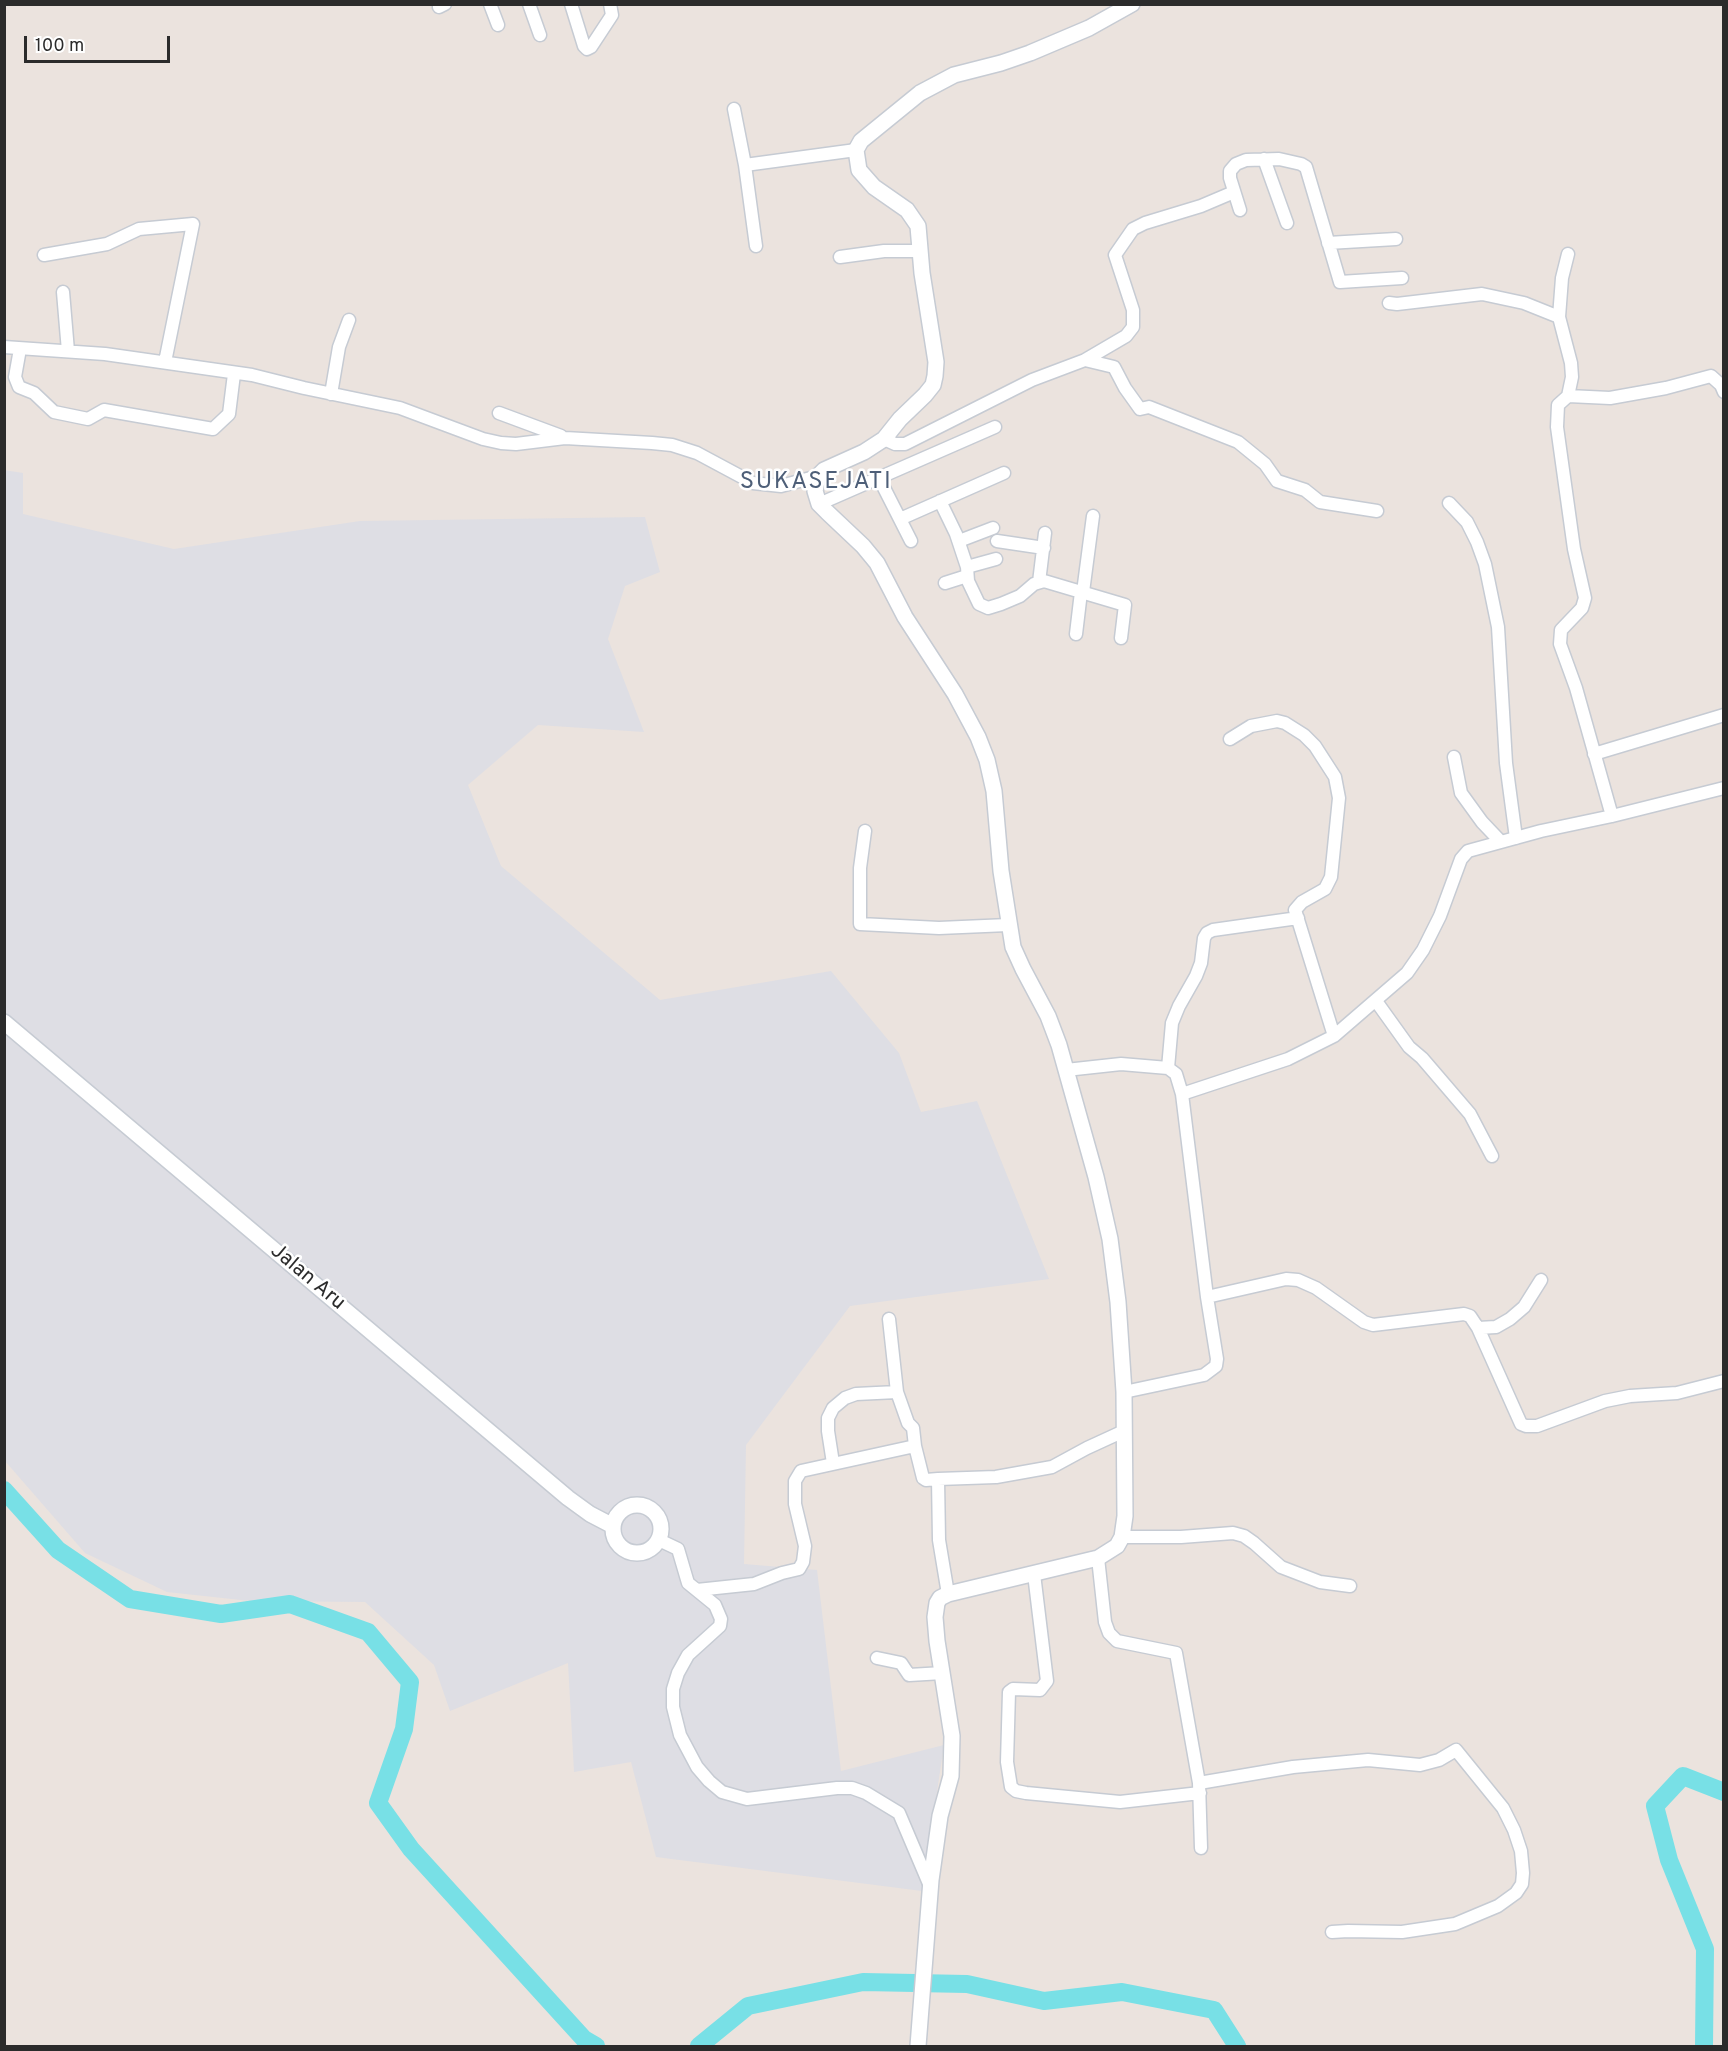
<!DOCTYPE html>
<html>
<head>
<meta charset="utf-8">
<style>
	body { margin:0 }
	#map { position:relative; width:1728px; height:2051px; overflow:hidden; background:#ebe3de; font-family:Overpass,sans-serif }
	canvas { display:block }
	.frame { position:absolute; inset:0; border:6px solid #2b2b2b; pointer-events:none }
	.scale { position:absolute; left:24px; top:36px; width:146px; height:27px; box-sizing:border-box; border:3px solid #2b2b2b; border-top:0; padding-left:8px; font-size:18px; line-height:21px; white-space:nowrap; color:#2b2b2b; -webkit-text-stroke:4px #fff; paint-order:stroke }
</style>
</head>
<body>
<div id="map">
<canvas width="1728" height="2051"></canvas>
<div class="frame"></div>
<div class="scale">100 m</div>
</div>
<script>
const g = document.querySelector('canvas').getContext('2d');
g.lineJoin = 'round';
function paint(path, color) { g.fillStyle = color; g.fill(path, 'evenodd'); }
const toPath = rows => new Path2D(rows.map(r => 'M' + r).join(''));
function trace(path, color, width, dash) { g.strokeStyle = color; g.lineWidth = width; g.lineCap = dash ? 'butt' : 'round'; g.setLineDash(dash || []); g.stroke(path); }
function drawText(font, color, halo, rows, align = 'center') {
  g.font = font + ' Overpass,sans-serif'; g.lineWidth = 5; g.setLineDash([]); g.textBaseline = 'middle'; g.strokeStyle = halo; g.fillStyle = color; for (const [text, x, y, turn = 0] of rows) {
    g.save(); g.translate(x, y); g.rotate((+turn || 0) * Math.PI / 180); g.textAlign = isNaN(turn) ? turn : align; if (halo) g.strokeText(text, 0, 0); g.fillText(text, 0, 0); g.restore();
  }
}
paint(toPath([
	[4,470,23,473,23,514,174,549,360,521,645,517,660,572,625,586,608,639,644,732,538,725,468,785,501,866,660,1000,831,971,899,1053,921,1112,977,1101,1049,1279,850,1306,746,1445,744,1564,817,1570,841,1771,944,1745,922,1891,656,1857,631,1762,574,1772,568,1663,450,1711,434,1665,365,1602,250,1601,167,1592,85,1553,5,1461]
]), '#dedee4');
trace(toPath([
	[4,1490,58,1550,130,1599,221,1614,290,1604,368,1632,410,1682,404,1729,378,1803,411,1849,584,2039,596,2046],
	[699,2046,748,2006,863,1982,967,1984,1044,2001,1122,1992,1214,2010,1237,2046],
	[1704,2046,1705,1949,1669,1860,1655,1806,1683,1776,1724,1792]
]), '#78e0e6', 18);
const minor = toPath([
	[490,4,498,25],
	[529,4,540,35],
	[571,4,584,46,587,49,591,47,612,15,610,4],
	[439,7,445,4],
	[734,109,745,165,756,246],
	[1264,159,1287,223],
	[745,165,856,150],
	[1240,210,1230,178,1230,171,1236,164,1246,160,1279,159,1301,164,1306,167,1340,282,1402,278],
	[1328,243,1396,239],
	[44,255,107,244,139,229,193,224,165,362],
	[840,257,884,251,921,251],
	[63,292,68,351],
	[1389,303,1397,304,1482,294,1524,303,1559,317,1571,363,1572,377,1568,396,1558,405,1557,427,1574,549,1585,598,1582,608,1561,630,1560,644,1576,688,1612,816],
	[1559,317,1562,278,1568,254],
	[4,347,105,354,252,375,304,388,400,408,483,439,501,443,516,444,565,438,652,443,672,445,697,453,753,483,781,486,818,476],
	[20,349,15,377,19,387,34,393,54,412,88,419,104,410,213,429,229,414,234,374],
	[1085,360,1114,367,1125,388,1140,409,1149,407,1238,442,1265,464,1277,481,1305,490,1320,502,1377,511],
	[331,394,339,347,349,320],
	[1568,396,1610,398,1666,388,1711,376,1721,385,1724,392],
	[499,413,561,436],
	[884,439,895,444,905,444,1032,380,1085,360,1126,336,1133,327,1133,310,1115,255,1133,229,1145,223,1201,206,1234,192],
	[879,478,911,541],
	[940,501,956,534,967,567,968,581,979,604,988,608,1001,604,1020,596,1034,584,1044,581,1125,605,1121,638],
	[1449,503,1467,522,1477,542,1485,564,1498,627,1506,763,1516,838],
	[819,504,995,427],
	[900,519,1004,473],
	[959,541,993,528],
	[997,541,1044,548],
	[967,567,996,559],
	[1039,582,1045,533],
	[945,583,967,576],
	[1083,592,1093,516],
	[1076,634,1081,592],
	[1230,739,1251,726,1277,721,1285,723,1304,735,1315,746,1335,777,1339,798,1331,877,1325,889,1302,902,1295,910,1334,1036],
	[1594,754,1724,715],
	[1454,757,1461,793,1482,822,1501,842],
	[865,831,860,868,860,924,939,928,1008,925],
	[1376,1001,1409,1047,1422,1058,1470,1114,1492,1156],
	[1168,1068,1172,1023,1179,1006,1196,976,1201,963,1204,938,1207,933,1213,930,1298,918],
	[1066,1070,1121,1064,1168,1068,1176,1074,1182,1094,1288,1059,1334,1036,1407,973,1423,950,1440,916,1461,859,1468,851,1541,831,1612,816,1724,788],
	[1207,1297,1286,1279,1298,1280,1316,1288,1364,1322,1373,1325,1464,1314,1470,1316,1478,1328,1521,1424,1526,1426,1537,1426,1605,1401,1630,1396,1677,1393,1724,1381],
	[889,1319,897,1392,908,1423,913,1428,915,1446,923,1478,926,1480,938,1479,939,1540,948,1594],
	[1478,1328,1496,1327,1510,1319,1524,1307,1541,1280],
	[1124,1392,1204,1375,1216,1366,1217,1359,1207,1297,1182,1094],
	[833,1463,828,1431,828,1418,833,1408,845,1398,856,1394,897,1392],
	[938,1479,996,1477,1052,1467,1087,1448,1124,1431],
	[1122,1537,1181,1537,1233,1533,1244,1536,1254,1543,1281,1567,1320,1582,1350,1586],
	[659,1540,678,1549,688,1583,715,1605,721,1619,720,1626,688,1655,678,1673,673,1689,673,1707,680,1735,697,1767,709,1781,722,1792,747,1799,837,1788,852,1788,866,1793,899,1813,930,1886],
	[1098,1558,1105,1622,1109,1633,1117,1641,1176,1653,1199,1783,1201,1848],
	[1034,1574,1047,1681,1040,1690,1013,1689,1009,1692,1007,1762,1011,1787,1016,1791,1026,1793,1120,1802,1200,1793],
	[697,1590,754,1584,782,1573,799,1569,803,1562,805,1546,795,1504,795,1481,801,1471,915,1446],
	[877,1658,901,1663,909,1675,943,1673],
	[1199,1783,1293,1767,1368,1760,1420,1765,1439,1760,1456,1750,1503,1808,1514,1830,1521,1851,1523,1873,1522,1884,1516,1893,1498,1906,1455,1924,1402,1932,1348,1931,1332,1932]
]);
const tertiary = toPath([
	[4,1022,568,1498,590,1514,613,1526],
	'613 1529a24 24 0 1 1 48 0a24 24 0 1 1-48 0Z',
	[918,2046,931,1880,940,1816,951,1776,952,1736,937,1641,935,1617,937,1603,940,1598,948,1594,1098,1558,1117,1546,1122,1537,1125,1516,1124,1392,1118,1302,1110,1239,1096,1177,1059,1045,1048,1016,1023,969,1013,947,1001,871,994,791,987,760,978,737,955,694,905,617,877,563,863,546,827,512,819,504,815,491,818,476,824,470,864,452,884,439,900,419,925,395,933,385,935,376,936,362,922,273,918,226,907,210,874,187,859,170,856,150,861,141,920,93,954,75,1001,63,1030,53,1089,28,1132,4]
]);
trace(minor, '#c6cbd3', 15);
trace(tertiary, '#c6cbd3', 18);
trace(minor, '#fff', 12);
trace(tertiary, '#fff', 15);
drawText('21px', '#2b2b2b', '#fff', [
	["Jalan Aru",307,1278,40]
]);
g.letterSpacing = '1.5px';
drawText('24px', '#4e5f78', '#fff', [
	["SUKASEJATI",816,483]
]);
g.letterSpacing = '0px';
</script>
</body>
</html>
